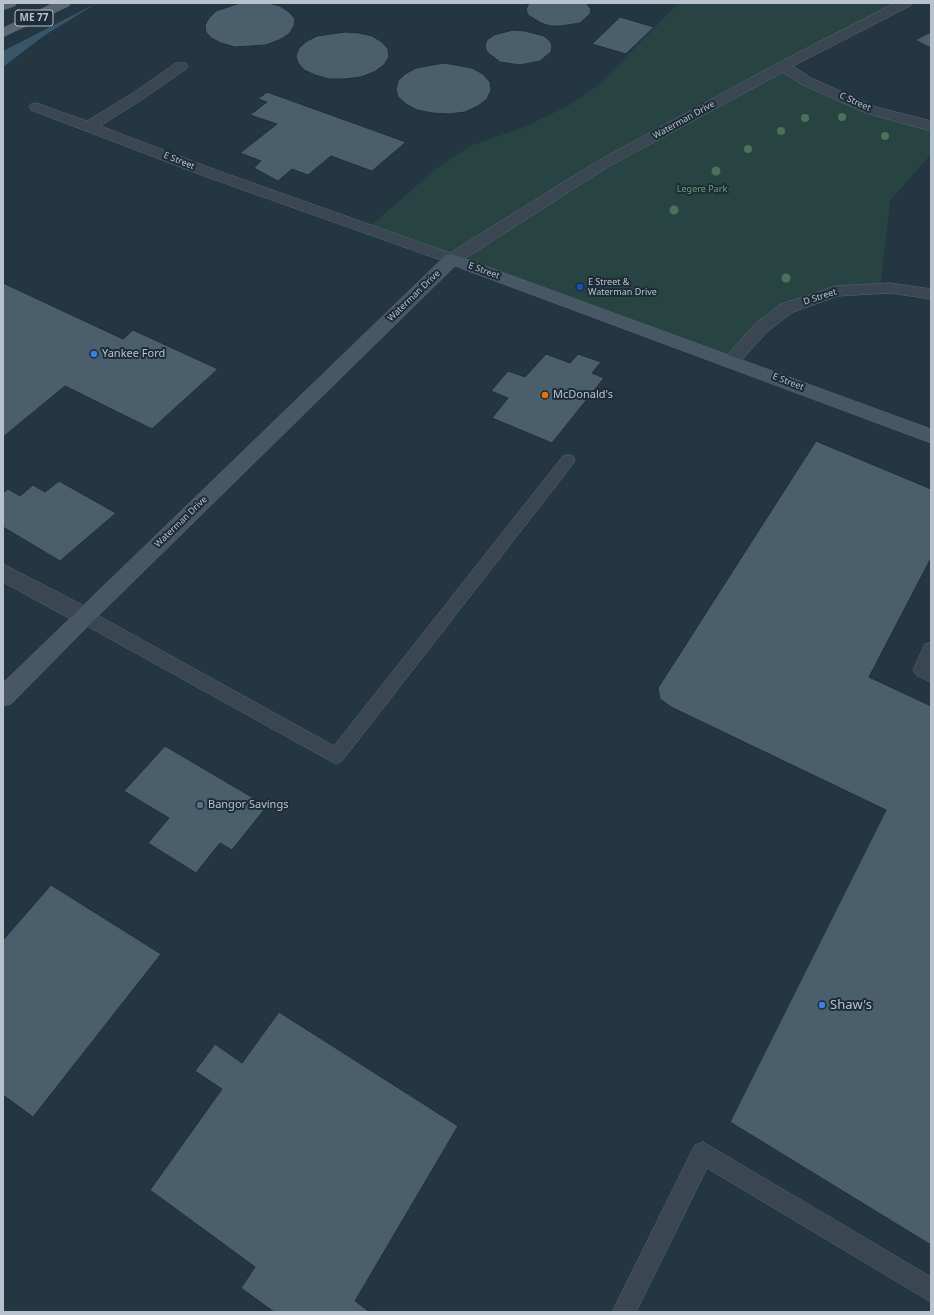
<!DOCTYPE html>
<html>
<head>
<meta charset="utf-8">
<style>
	body { margin:0 }
	#map { position:relative; width:934px; height:1315px; overflow:hidden; background:#253643; font-family:"Noto Sans",sans-serif }
	canvas { display:block }
	.frame { position:absolute; inset:0; border:4px solid #b7c2cc; pointer-events:none }
</style>
</head>
<body>
<div id="map">
<canvas width="934" height="1315"></canvas>
<div class="frame"></div>
</div>
<script>
const g = document.querySelector('canvas').getContext('2d');
g.lineJoin = 'round';
function paint(path, color) { g.fillStyle = color; g.fill(path, 'evenodd'); }
const toPath = rows => new Path2D(rows.map(r => 'M' + r).join(''));
function trace(path, color, width, dash) { g.strokeStyle = color; g.lineWidth = width; g.lineCap = dash ? 'butt' : 'round'; g.setLineDash(dash || []); g.stroke(path); }
function drawText(font, color, halo, rows, align = 'center') {
  g.font = font + ' "Noto Sans",sans-serif'; g.lineWidth = 4; g.setLineDash([]); g.textBaseline = 'middle'; g.strokeStyle = halo; g.fillStyle = color; for (const [text, x, y, turn = 0] of rows) {
    g.save(); g.translate(x, y); g.rotate((+turn || 0) * Math.PI / 180); g.textAlign = isNaN(turn) ? turn : align; if (halo) g.strokeText(text, 0, 0); g.fillText(text, 0, 0); g.restore();
  }
}
paint(toPath([
	[679,3,905,3,784,66,851,100,931,126,931,154,890,201,880,289,836,291,787,308,731,361,368,228,437,168,470,146,524,127,568,106,596,87]
]), '#274443');
paint(toPath([
	[3,3,97,3,45,35,3,67]
]), '#38556a');
paint(toPath([
	[3,3,97,3,3,51]
]), '#253643');
const building = toPath([
	[240,3,268,3,280,6,289,12,295,19,294,26,289,34,279,40,266,45,235,47,221,43,211,38,206,32,205,25,209,18,216,11,240,3],
	[529,3,586,3,591,9,590,14,580,23,561,26,550,26,541,23,528,15,526,9,529,3],
	[620,17,654,27,626,54,592,44,620,17],
	[513,30,525,31,544,36,550,41,552,46,551,52,540,61,520,65,500,62,487,52,485,46,487,40,494,35,513,30],
	[345,32,359,33,372,36,382,42,388,49,389,57,384,65,374,72,361,77,345,79,329,79,315,75,304,70,298,63,296,56,299,48,307,41,317,36,345,32],
	[931,32,931,48,915,40,931,32],
	[444,63,472,68,483,74,490,82,491,90,487,99,478,106,465,112,449,114,432,113,417,110,406,104,398,97,396,89,398,81,405,74,416,68,444,63],
	[267,92,406,142,372,171,331,156,308,175,292,169,278,181,254,168,261,161,240,153,277,124,250,115,267,102,258,99,267,92],
	[3,283,123,339,133,330,218,369,152,429,65,386,3,437,3,283],
	[546,354,570,363,578,354,601,362,592,373,604,378,552,443,492,418,508,398,491,391,508,371,525,377,546,354],
	[816,441,931,489,931,558,869,677,931,706,931,1245,730,1122,886,810,671,707,660,699,658,688,816,441],
	[59,481,116,513,60,561,3,527,3,493,8,489,20,496,33,485,45,492,59,481],
	[165,746,267,806,232,850,220,843,196,873,148,843,169,818,124,791,165,746],
	[51,885,161,954,33,1117,3,1095,3,940,51,885],
	[279,1012,458,1126,355,1301,370,1312,274,1312,241,1288,255,1267,150,1190,222,1089,195,1071,215,1044,242,1063,279,1012]
]);
paint(building, '#4b5e6b');
trace(building, '#212e3a', 1);
const lane = toPath([
	[568,455,573,456,575,460,573,464,342,761,336,764,78,621,76,616,78,611,84,609,90,611,334,746,563,456,568,455],
	[931,642,931,682,916,675,913,670,925,644,931,642],
	[703,1142,931,1277,931,1302,707,1168,636,1312,612,1312,695,1145,703,1142]
]);
const street = toPath([
	[895,3,912,3,910,6,793,66,811,78,876,107,931,121,931,131,866,113,801,84,783,72,606,168,458,263,452,264,204,176,31,110,29,107,31,104,36,103,87,121,133,93,176,63,186,63,188,66,186,69,143,99,100,126,216,170,450,253,596,162,778,63,895,3],
	[890,283,931,289,931,299,890,293,838,296,793,312,767,332,737,365,731,367,725,365,722,361,755,324,781,304,836,286,890,283],
	[3,564,92,610,95,616,92,622,84,624,76,622,3,582,3,564]
]);
const secondary = toPath([
	[452,254,931,429,931,443,455,266,92,622,11,704,3,706,3,683,446,255,452,254]
]);
const primary = toPath([
	[3,3,17,3,15,6,3,10,3,3],
	[53,3,71,3,69,6,3,37,3,28,53,3]
]);
trace(lane, '#586570', 1);
trace(street, '#586570', 1);
trace(secondary, '#586570', 1);
trace(primary, '#47535f', 1);
paint(lane, '#3a4752');
paint(street, '#3a4752');
paint(secondary, '#485766');
paint(primary, '#586772');
g.fillStyle = '#4d6f5d';
for (const [x, y, r] of [
	[842,117,4],
	[805,118,4],
	[781,131,4],
	[885,136,4],
	[748,149,4],
	[716,171,4.5],
	[674,210,4.5],
	[786,278,4.5]
]) { g.beginPath(); g.arc(x, y, r, 0, 2 * Math.PI); g.fill(); }
for (const [x, y, r, color] of [
	[580,287,4,"#1a4fb4"],
	[94,354,4,"#3f7fe0"],
	[545,395,4,"#e8710a"],
	[200,805,4,"#5c6f8a"],
	[822,1005,4,"#3f7fe0"]
]) { const dot = new Path2D(); dot.arc(x, y, r, 0, 2 * Math.PI); g.fillStyle = color; g.fill(dot); trace(dot, '#1e2c38', 1.5); }
drawText('9px', '#b7c2cc', '#1e2c38', [
	["C Street",855,102,24],
	["Waterman Drive",684,120,-29],
	["E Street",179,161,22],
	["E Street",484,271,20],
	["Waterman Drive",414,296,-44],
	["D Street",820,297,-18],
	["E Street",788,382,21],
	["Waterman Drive",181,522,-44]
]);
drawText('9px', '#6d9e72', '#1e2c38', [
	["Legere Park",702,189]
]);
drawText('9px', '#b7c2cc', '#1e2c38', [
	["E Street &",588,282],
	["Waterman Drive",588,292]
], 'left');
for (const [x, y, w] of [
	[34,18,38]
]) { const box = new Path2D(); box.roundRect(x - w / 2, y - 8, w, 16, 3); g.fillStyle = '#1e2c38'; g.fill(box); trace(box, '#b7c2cc', 1); }
drawText('bold 10px', '#b7c2cc', null, [
	["ME 77",34,18]
]);
drawText('11px', '#b7c2cc', '#1e2c38', [
	["Yankee Ford",102,354],
	["McDonald's",553,395],
	["Bangor Savings",208,805]
], 'left');
drawText('13px', '#b7c2cc', '#1e2c38', [
	["Shaw's",830,1005]
], 'left');
</script>
</body>
</html>
